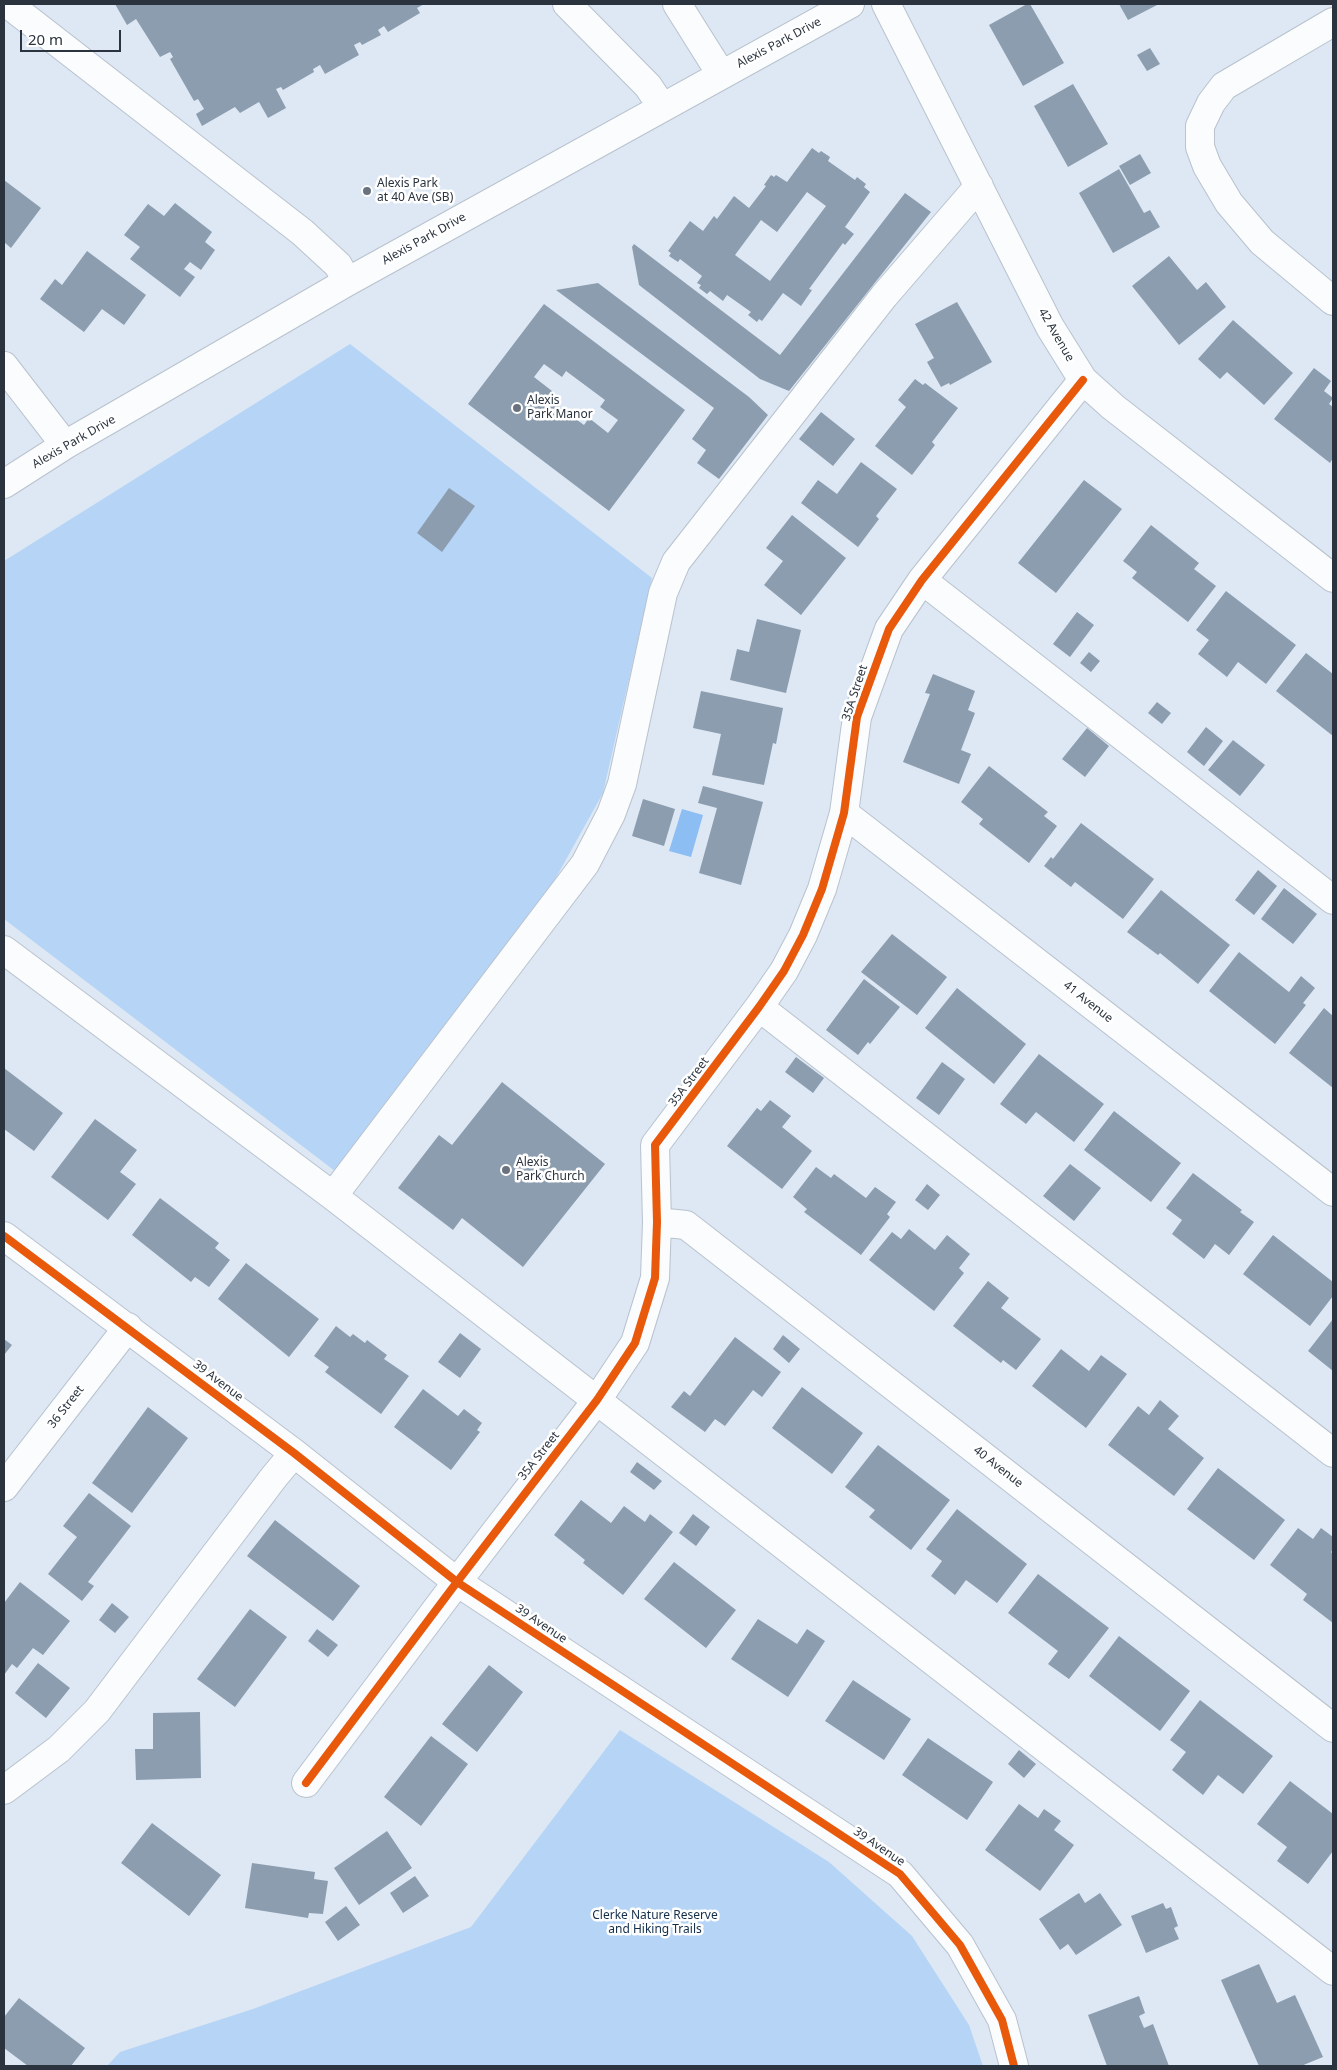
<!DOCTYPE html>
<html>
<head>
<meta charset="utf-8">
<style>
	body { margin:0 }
	#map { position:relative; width:1337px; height:2070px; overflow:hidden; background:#dde8f4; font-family:"Noto Sans",sans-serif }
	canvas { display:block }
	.frame { position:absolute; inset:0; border:5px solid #2a333e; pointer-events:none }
	.scale { position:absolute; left:20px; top:30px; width:101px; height:22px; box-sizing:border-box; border:2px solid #2a333e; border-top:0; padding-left:6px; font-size:15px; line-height:18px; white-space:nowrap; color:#2a333e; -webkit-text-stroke:4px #fff; paint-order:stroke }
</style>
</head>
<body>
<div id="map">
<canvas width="1337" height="2070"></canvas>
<div class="frame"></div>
<div class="scale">20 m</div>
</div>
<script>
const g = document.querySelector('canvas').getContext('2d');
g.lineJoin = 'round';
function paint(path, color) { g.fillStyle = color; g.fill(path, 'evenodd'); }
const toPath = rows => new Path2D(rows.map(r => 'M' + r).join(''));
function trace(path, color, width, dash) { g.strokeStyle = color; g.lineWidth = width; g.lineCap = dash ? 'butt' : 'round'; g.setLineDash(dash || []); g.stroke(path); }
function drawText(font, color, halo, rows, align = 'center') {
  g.font = font + ' "Noto Sans",sans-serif'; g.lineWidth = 5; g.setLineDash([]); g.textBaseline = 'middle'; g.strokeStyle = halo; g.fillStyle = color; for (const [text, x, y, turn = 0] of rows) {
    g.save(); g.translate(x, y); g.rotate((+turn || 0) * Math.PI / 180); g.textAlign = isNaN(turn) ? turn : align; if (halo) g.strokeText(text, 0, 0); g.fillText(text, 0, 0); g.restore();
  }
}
paint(toPath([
	[350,344,652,578,603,793,543,901,335,1171,4,919,4,561],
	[620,1730,829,1862,912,1936,969,2025,983,2066,107,2066,120,2052,253,2009,471,1927]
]), '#b6d4f5');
paint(toPath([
	[682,809,703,815,691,857,669,851]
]), '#8cbdf3');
paint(toPath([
	[115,4,424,4,417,8,420,13,388,32,384,26,378,30,381,35,362,45,360,42,354,45,359,55,325,74,320,65,313,69,314,72,283,90,281,87,276,89,286,108,268,118,259,102,240,113,235,107,202,126,196,114,204,109,198,99,194,101,170,59,173,57,170,52,160,57,136,19,127,25],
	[1027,4,1030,4,1064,63,1023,86,989,25],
	[1119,4,1159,4,1128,20],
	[1150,48,1160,64,1147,71,1137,55],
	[1073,84,1108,144,1068,167,1034,106],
	[812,148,819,153,821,151,830,157,828,161,855,180,857,177,866,184,864,187,870,192,845,227,854,234,845,245,843,243,809,289,812,290,801,306,783,293,762,321,759,319,757,322,748,315,751,312,727,295,723,301,710,291,707,294,699,288,701,285,697,283,702,276,680,259,678,262,669,256,671,253,668,251,690,221,703,231,714,216,717,219,734,196,749,208,766,186,764,185,771,175,774,177,776,175,787,182],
	[807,192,826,206,770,281,735,255,761,220,777,232],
	[1140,154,1151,173,1130,185,1119,166],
	[1119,169,1144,213,1150,210,1160,227,1113,253,1079,193],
	[4,180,41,208,11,248,4,242],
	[905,193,931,212,789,391,760,379,639,285,632,247,634,244,780,355],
	[175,203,212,232,205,242,215,250,201,270,190,262,184,269,195,277,180,297,130,259,140,247,124,235,148,204,164,216],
	[87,251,146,295,124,325,102,309,84,332,40,299,55,279,62,285],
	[1169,256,1197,290,1206,282,1226,307,1179,345,1132,286],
	[598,283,749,397,768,415,719,479,697,463,706,450,692,439,714,408,556,290],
	[957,302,992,362,950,385,949,383,941,387,927,362,934,358,915,324],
	[544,304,685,410,609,511,468,404],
	[544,364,562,377,566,371,605,400,600,407,618,420,608,433,589,418,584,425,547,398,552,391,534,377],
	[1233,320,1293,373,1264,405,1227,372,1220,379,1198,359],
	[1314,368,1331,381,1324,391,1333,398,1329,404,1333,407,1333,458,1330,463,1274,419],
	[915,379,923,385,925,383,958,408,932,442,935,445,912,475,875,446,906,407,898,400],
	[821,412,855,439,833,466,799,439],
	[861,462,897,489,876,516,879,519,858,547,801,503,818,480,837,494],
	[1084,480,1122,509,1056,593,1018,563],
	[449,488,475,506,442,552,417,533],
	[792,515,846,558,801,615,764,585,783,561,766,548],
	[1151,525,1199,563,1194,569,1216,586,1188,622,1132,578,1137,572,1123,561],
	[1226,591,1296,645,1266,684,1238,662,1227,677,1198,654,1209,640,1196,630],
	[1077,612,1094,625,1070,657,1053,644],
	[757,619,801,630,786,693,730,680,737,649,749,652],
	[1089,652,1100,661,1091,672,1080,663],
	[1306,653,1333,674,1333,736,1276,691],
	[933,674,975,691,968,710,975,713,961,750,971,754,959,784,903,762,930,694,925,693],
	[701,691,783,708,776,744,773,743,764,785,712,775,721,734,693,728],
	[1157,702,1171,713,1162,724,1148,713],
	[1206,727,1223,741,1204,766,1187,752],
	[1087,728,1109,746,1085,777,1062,759],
	[1233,740,1265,765,1240,796,1208,770],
	[989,766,1048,812,1044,816,1057,826,1029,863,979,824,983,819,961,802],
	[703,786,763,802,741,885,699,873,717,808,698,803],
	[643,799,675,809,664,846,632,836],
	[1081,823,1154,879,1123,919,1075,882,1071,887,1044,866,1051,857,1053,859],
	[1258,870,1277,886,1254,915,1235,900],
	[1284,888,1317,914,1293,944,1261,919],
	[1161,890,1230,945,1198,984,1160,953,1158,955,1127,932],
	[892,934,947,977,917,1015,861,972],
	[1239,952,1289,992,1301,976,1315,988,1303,1003,1306,1005,1275,1044,1209,991],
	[864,979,900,1007,870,1044,868,1042,858,1055,826,1030],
	[957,988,1026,1044,994,1084,925,1028],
	[1324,1008,1333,1016,1333,1088,1289,1053],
	[1039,1054,1104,1104,1074,1142,1036,1112,1026,1124,1000,1104],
	[796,1057,824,1078,813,1093,785,1072],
	[942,1062,965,1079,939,1115,916,1098],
	[4,1068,63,1113,34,1151,4,1129],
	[502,1082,605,1164,523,1267,462,1218,453,1230,398,1188,439,1135,452,1145],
	[770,1100,791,1116,782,1127,812,1151,782,1189,727,1146,757,1108,761,1111],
	[1114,1111,1181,1163,1151,1202,1084,1150],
	[95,1119,137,1150,120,1172,136,1184,108,1220,51,1177],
	[1070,1164,1101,1188,1074,1221,1043,1196],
	[816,1167,831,1178,834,1174,866,1198,875,1187,896,1202,887,1214,890,1217,861,1255,804,1212,807,1209,793,1197],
	[1193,1173,1242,1210,1240,1212,1254,1222,1229,1255,1215,1244,1204,1259,1172,1234,1182,1220,1166,1208],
	[927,1184,940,1195,928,1210,915,1200],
	[160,1198,219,1243,215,1248,230,1260,209,1287,195,1277,191,1282,132,1235],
	[909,1229,935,1250,947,1235,970,1254,959,1268,964,1273,934,1311,869,1260,892,1232,901,1239],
	[1273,1235,1333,1282,1333,1296,1310,1326,1243,1274],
	[246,1263,319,1319,289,1357,218,1299],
	[988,1281,1009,1298,1001,1308,1041,1339,1016,1370,1003,1360,1001,1363,953,1326],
	[1333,1319,1333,1371,1308,1351],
	[336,1326,350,1337,353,1334,365,1343,367,1340,387,1355,384,1359,409,1376,381,1414,325,1372,329,1367,314,1356],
	[460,1333,481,1349,460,1378,438,1362],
	[783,1335,800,1349,789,1363,773,1349],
	[735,1337,781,1372,762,1397,753,1390,725,1426,715,1419,705,1432,671,1407,684,1391,690,1396],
	[4,1339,12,1345,4,1355],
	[1061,1349,1089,1371,1101,1355,1127,1374,1086,1428,1032,1386],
	[802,1387,863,1433,832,1474,772,1428],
	[423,1389,458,1416,464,1409,482,1423,477,1430,480,1432,451,1470,394,1427],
	[1160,1400,1179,1416,1168,1429,1204,1458,1174,1496,1108,1445,1138,1406,1149,1415],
	[148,1407,188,1438,132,1513,92,1483],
	[878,1445,950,1500,911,1550,869,1517,875,1510,845,1487],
	[637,1462,662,1481,654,1490,630,1472],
	[1218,1468,1285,1520,1254,1560,1187,1509],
	[89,1493,131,1526,88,1582,94,1586,82,1601,48,1574,77,1537,63,1526],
	[581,1500,611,1523,624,1506,645,1522,650,1514,673,1532,623,1595,583,1563,585,1560,554,1535],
	[957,1509,1027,1564,997,1603,966,1580,955,1595,931,1576,942,1561,926,1549],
	[693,1514,710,1527,696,1546,679,1533],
	[275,1520,360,1586,333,1621,247,1556],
	[1298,1528,1313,1539,1321,1528,1333,1537,1333,1550,1331,1552,1333,1554,1333,1623,1303,1600,1307,1594,1270,1565],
	[674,1562,736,1610,706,1648,644,1599],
	[1038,1574,1109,1628,1069,1679,1048,1664,1058,1651,1008,1613],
	[20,1582,70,1621,43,1655,33,1648,17,1668,12,1664,4,1675,4,1603],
	[112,1603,129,1617,115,1633,99,1620],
	[250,1609,287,1637,235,1707,197,1679],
	[758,1619,797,1644,807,1629,825,1641,788,1697,731,1659],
	[317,1629,338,1645,328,1657,308,1641],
	[1119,1636,1190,1691,1160,1731,1089,1676],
	[38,1663,70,1688,46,1718,15,1693],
	[489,1665,523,1692,477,1752,442,1724],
	[853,1680,911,1719,884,1760,825,1721],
	[1200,1700,1273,1756,1243,1794,1218,1775,1203,1795,1172,1770,1186,1752,1170,1740],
	[200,1712,201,1778,136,1780,135,1749,153,1749,153,1713],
	[431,1736,468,1764,421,1826,384,1797],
	[928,1738,993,1782,967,1820,902,1775],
	[1019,1750,1036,1764,1024,1778,1008,1764],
	[1290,1781,1333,1814,1333,1851,1308,1884,1277,1861,1287,1847,1257,1824],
	[1019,1804,1038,1818,1044,1809,1061,1821,1054,1830,1074,1845,1040,1891,985,1850],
	[152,1823,221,1875,189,1916,121,1863],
	[387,1831,412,1868,359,1905,334,1868],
	[252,1863,315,1872,314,1879,328,1881,323,1914,309,1913,308,1918,245,1908],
	[415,1876,429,1896,403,1913,390,1893],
	[1079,1893,1085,1903,1100,1893,1122,1925,1076,1955,1068,1944,1060,1950,1039,1919],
	[1163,1903,1166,1909,1171,1907,1178,1926,1174,1928,1179,1939,1146,1953,1131,1916],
	[346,1906,360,1925,338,1941,325,1922],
	[1259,1964,1277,2003,1295,1995,1323,2057,1301,2066,1259,2066,1221,1980],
	[1139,1996,1145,2013,1139,2016,1144,2028,1153,2024,1169,2066,1107,2066,1088,2015],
	[19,1998,85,2048,71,2066,28,2066,4,2048,4,2017]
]), '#8c9daf');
const minor = toPath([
	[8,4,302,232,338,265,347,282],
	[567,4,648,86,662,107],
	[677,4,721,74],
	[886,4,1050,327,1083,380,1113,407,1333,578],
	[1333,22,1224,86,1211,103,1200,126,1200,147,1207,166,1229,203,1262,242,1333,301],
	[4,366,65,445],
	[4,484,65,445,347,282,850,4],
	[922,580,1333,900],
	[844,813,1333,1192],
	[4,950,333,1196,1333,1971],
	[759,1007,1333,1453],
	[333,1196,585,864,611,814,622,784,663,593,676,562,884,296,979,186],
	[657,1222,686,1225,1333,1728],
	[4,1236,294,1453,457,1582,900,1874,960,1945,1002,2020,1014,2066],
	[4,1487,128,1327],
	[306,1783,457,1582,597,1400,635,1343,655,1278,657,1222,655,1145,759,1007,784,971,803,935,822,889,844,813,857,717,889,629,922,580,1083,380],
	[4,1790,59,1749,97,1711,274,1477,294,1453]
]);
trace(minor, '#b9c2cd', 30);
trace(minor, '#fafcfd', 28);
trace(toPath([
	[4,1236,294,1453,457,1582,900,1874,960,1945,1002,2020,1014,2066],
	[306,1783,457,1582,597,1400,635,1343,655,1278,657,1222,655,1145,759,1007,784,971,803,935,822,889,844,813,857,717,889,629,922,580,1083,380]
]), '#e8590c', 8);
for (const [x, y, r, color] of [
	[367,191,5,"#69727e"],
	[517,408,5,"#69727e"],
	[506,1170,5,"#69727e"]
]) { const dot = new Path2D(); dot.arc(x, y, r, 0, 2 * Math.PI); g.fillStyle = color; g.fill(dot); trace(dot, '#fff', 2); }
drawText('12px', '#2a333e', '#fff', [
	["Alexis Park Drive",779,43,-28],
	["Alexis Park Drive",424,239,-29],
	["42 Avenue",1056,335,60],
	["Alexis Park Drive",74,442,-30],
	["35A Street",855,693,-72],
	["41 Avenue",1088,1002,38],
	["35A Street",689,1082,-53],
	["39 Avenue",218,1381,37],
	["36 Street",66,1407,-52],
	["35A Street",539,1456,-52],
	["40 Avenue",998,1467,38],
	["39 Avenue",541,1624,34],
	["39 Avenue",879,1847,34]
]);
drawText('12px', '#2a333e', '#fff', [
	["Alexis Park",377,184],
	["at 40 Ave (SB)",377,198],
	["Alexis",527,401],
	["Park Manor",527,415],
	["Alexis",516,1163],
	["Park Church",516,1177]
], 'left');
drawText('12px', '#132e4a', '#fff', [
	["Clerke Nature Reserve",655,1916],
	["and Hiking Trails",655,1930]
]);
</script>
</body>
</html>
